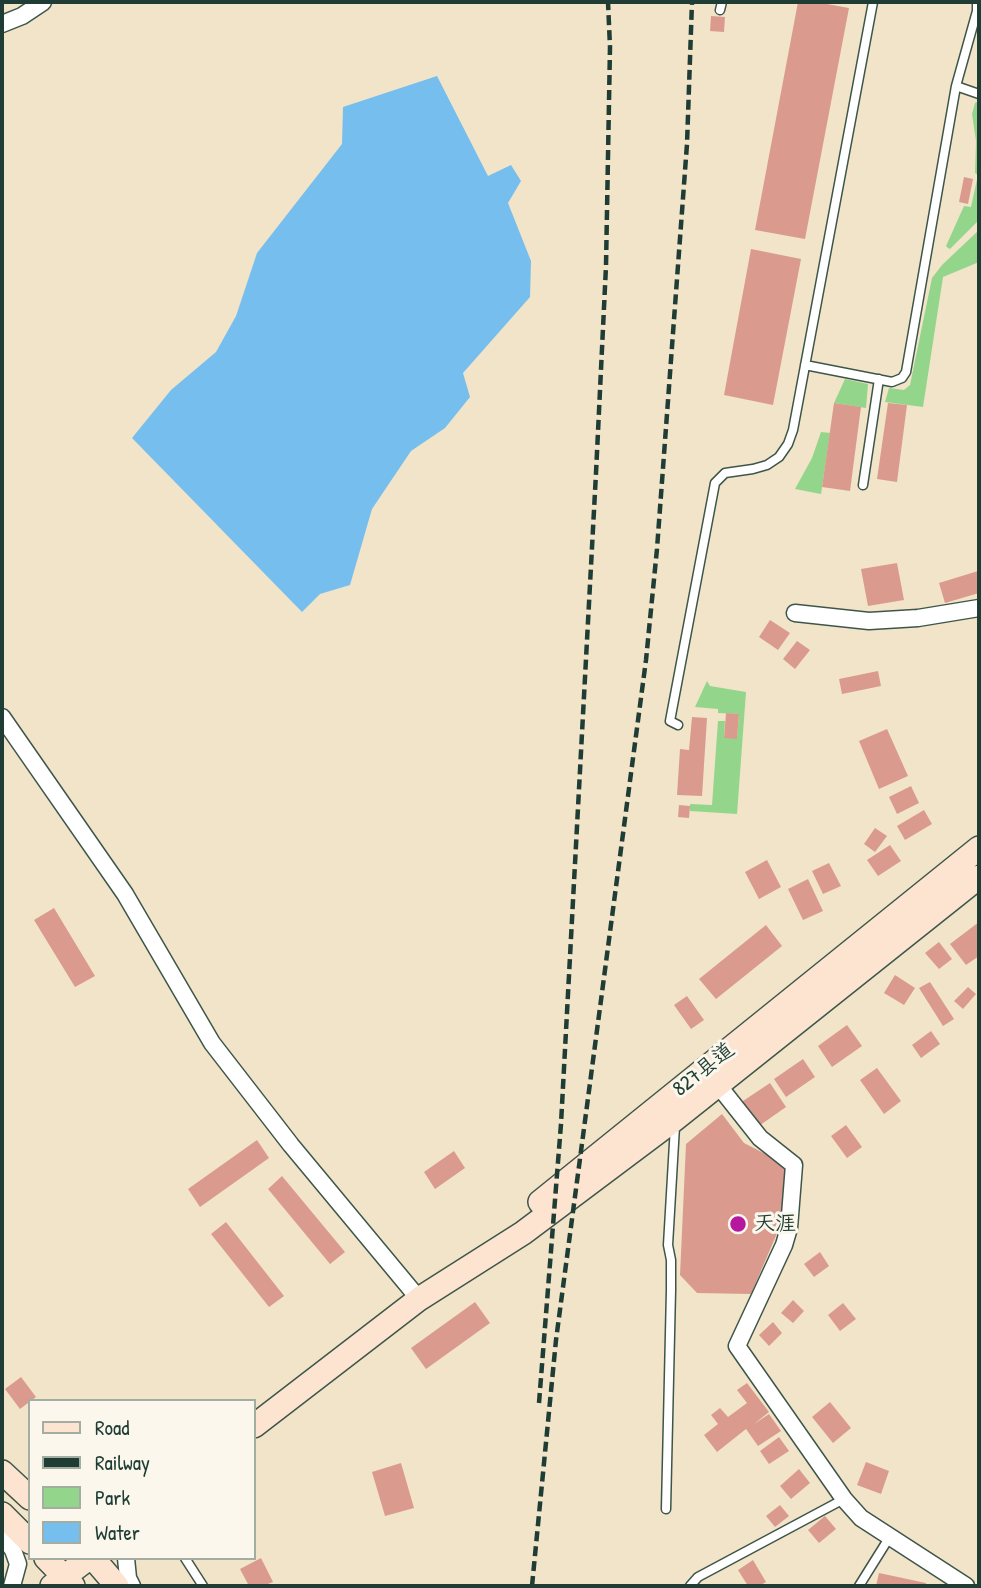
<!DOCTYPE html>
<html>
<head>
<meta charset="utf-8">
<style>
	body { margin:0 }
	#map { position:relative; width:981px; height:1588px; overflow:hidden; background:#f1e4c8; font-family:"Patrick Hand",sans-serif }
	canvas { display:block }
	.frame { position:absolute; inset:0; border:4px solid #1f3d34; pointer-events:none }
	.legend { position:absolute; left:28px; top:1399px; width:228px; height:161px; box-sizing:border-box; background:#fbf7ec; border:2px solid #a3ada2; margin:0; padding:9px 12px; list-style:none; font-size:21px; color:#1f3d34 }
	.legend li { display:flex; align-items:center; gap:14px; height:35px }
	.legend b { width:35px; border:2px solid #a3ada2 }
</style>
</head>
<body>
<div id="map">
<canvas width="981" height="1588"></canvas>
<div class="frame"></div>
<ul class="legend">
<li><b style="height:9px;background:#fde4d1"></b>Road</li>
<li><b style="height:9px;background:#1f3d34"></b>Railway</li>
<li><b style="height:19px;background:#94d58c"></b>Park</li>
<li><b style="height:19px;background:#76beee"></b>Water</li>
</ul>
</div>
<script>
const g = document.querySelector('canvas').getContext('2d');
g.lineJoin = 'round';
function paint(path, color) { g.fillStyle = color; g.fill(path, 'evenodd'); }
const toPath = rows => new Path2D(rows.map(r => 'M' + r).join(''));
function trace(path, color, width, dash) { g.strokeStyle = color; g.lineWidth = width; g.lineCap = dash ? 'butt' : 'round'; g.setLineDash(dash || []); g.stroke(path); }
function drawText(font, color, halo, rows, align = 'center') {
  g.font = font + ' "Patrick Hand","LXGW WenKai TC",sans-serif'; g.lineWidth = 6; g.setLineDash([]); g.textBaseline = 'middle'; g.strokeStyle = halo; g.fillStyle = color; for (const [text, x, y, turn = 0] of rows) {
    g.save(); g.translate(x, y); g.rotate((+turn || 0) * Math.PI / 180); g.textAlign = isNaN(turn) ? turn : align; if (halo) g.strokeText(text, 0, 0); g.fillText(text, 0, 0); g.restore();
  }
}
paint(toPath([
	[979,101,979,220,950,249,948,248,946,246,964,206,971,207,978,175,975,173,976,141,972,114,975,103],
	[979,230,979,262,943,277,923,407,885,402,889,388,904,390,910,385,932,278,942,265],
	[845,379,868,384,866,408,834,403],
	[821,432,830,433,821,494,795,489,812,458],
	[707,681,710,686,746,692,737,814,690,811,690,804,712,805,718,721,725,721,724,737,737,738,739,714,718,713,718,709,695,707]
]), '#94d58c');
paint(toPath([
	[437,76,488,176,511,165,521,181,508,203,531,261,530,297,463,373,470,397,445,428,411,451,372,509,350,585,320,594,302,612,132,438,171,390,216,352,236,316,257,253,342,144,343,107]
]), '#76beee');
paint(toPath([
	[798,2,816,2,849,8,805,239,755,230],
	[711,16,725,17,724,32,710,31],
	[964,177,973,179,968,204,959,202],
	[751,249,801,259,773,405,724,395],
	[834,403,861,407,850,491,822,487],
	[888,403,907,405,897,482,877,479],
	[897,563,904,600,868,606,861,569],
	[978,571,979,593,945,603,939,583],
	[770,620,790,633,778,650,759,637],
	[797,641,810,650,795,669,783,659],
	[878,671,881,686,842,694,839,679],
	[726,713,739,714,737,739,724,738],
	[692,717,707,718,702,796,677,795,680,749,689,750],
	[887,729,908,776,879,789,859,741],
	[911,786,919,803,897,814,889,797],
	[679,805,690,806,689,818,678,817],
	[924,810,932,824,905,840,897,826],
	[875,828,887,836,875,852,864,844],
	[890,845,901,861,878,876,867,860],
	[767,860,781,887,759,899,745,872],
	[829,863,841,886,823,894,812,871],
	[808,879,823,911,803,920,788,889],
	[54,908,95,976,75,987,34,920],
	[979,922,979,956,966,965,950,944],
	[766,925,782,946,716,999,699,979],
	[939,942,952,959,939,969,925,953],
	[895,975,915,988,904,1005,884,993],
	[930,982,954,1019,943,1026,919,988],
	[968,987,976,994,963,1009,954,1001],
	[687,996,704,1020,691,1029,674,1005],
	[847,1025,862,1046,832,1067,818,1046],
	[931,1031,940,1044,921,1058,912,1045],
	[803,1059,815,1077,786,1097,774,1079],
	[877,1068,901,1101,884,1114,860,1080],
	[770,1083,786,1107,756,1128,740,1103],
	[722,1114,744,1143,787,1165,784,1217,751,1294,697,1293,680,1275,686,1144],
	[846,1125,862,1147,847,1158,831,1136],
	[257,1140,269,1158,200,1207,188,1189],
	[454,1151,465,1168,435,1189,424,1172],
	[282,1176,345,1252,330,1264,268,1189],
	[226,1222,284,1296,269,1307,211,1234],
	[820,1252,829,1266,814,1277,804,1264],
	[793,1300,804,1311,793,1323,781,1313],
	[475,1302,490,1323,426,1369,411,1348],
	[843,1303,856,1319,840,1331,828,1315],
	[773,1322,782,1333,769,1346,759,1335],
	[21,1377,36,1397,20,1409,5,1389],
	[747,1383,769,1412,754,1424,769,1414,781,1431,758,1446,746,1429,717,1452,704,1435,718,1424,711,1415,720,1408,728,1417,747,1403,737,1390],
	[830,1402,851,1428,833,1443,812,1417],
	[779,1437,789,1451,769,1464,760,1451],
	[866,1462,889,1471,881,1494,857,1485],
	[401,1463,414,1508,385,1516,372,1472],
	[799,1469,810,1483,791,1499,780,1486],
	[780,1505,789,1516,775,1527,766,1516],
	[825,1516,836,1529,819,1543,808,1530],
	[261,1558,273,1582,263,1586,249,1586,240,1569],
	[753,1560,766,1582,759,1586,748,1586,738,1570],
	[879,1573,926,1583,926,1586,876,1586]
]), '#da9b8e');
const service = toPath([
	[720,10,722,2],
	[956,86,979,94],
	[805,365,892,382,902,378,906,372,956,86,977,11,977,2],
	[863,485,879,379],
	[678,725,670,721,715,483,725,473,753,469,767,465,779,457,788,444,793,430,873,2],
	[666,1509,671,1290,671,1260,668,1245,675,1126],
	[185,1558,203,1586],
	[690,1586,698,1577,844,1499],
	[859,1586,889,1538]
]);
const minor = toPath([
	[2,24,22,16,43,2],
	[795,613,869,621,918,618,979,608],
	[2,717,125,894,212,1043,291,1145,419,1299],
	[718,1085,760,1138,794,1165,789,1228,784,1245,737,1346,844,1499,861,1518,966,1586],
	[2,1535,13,1550,18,1564,12,1586],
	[126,1558,128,1578,132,1586]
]);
const secondary = toPath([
	[540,1202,979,848],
	[254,1426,419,1299,523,1233,675,1119,979,877],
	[2,1472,30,1498],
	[2,1514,30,1542],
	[46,1558,73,1586],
	[93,1558,117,1586],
	[52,1586,89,1558]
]);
trace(service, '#3e564a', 11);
trace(minor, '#3e564a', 19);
trace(secondary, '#3e564a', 26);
trace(service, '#fff', 8);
trace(minor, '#fff', 16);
trace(secondary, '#fde4d1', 23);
trace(toPath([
	[539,1403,561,1124,596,473,606,266,610,47,608,2],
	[532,1586,556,1340,646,660,657,549,687,144,692,2]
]), '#1f3d34', 4.5, [10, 5]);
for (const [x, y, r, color] of [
	[738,1224,9,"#b5179e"]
]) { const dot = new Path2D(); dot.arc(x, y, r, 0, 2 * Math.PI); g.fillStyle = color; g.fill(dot); trace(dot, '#fbf7ec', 2.5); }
drawText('21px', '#1f3d34', '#fbf7ec', [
	["827县道",704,1070,-39]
]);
drawText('21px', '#1f3d34', '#fbf7ec', [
	["天涯",754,1224]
], 'left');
</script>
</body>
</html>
